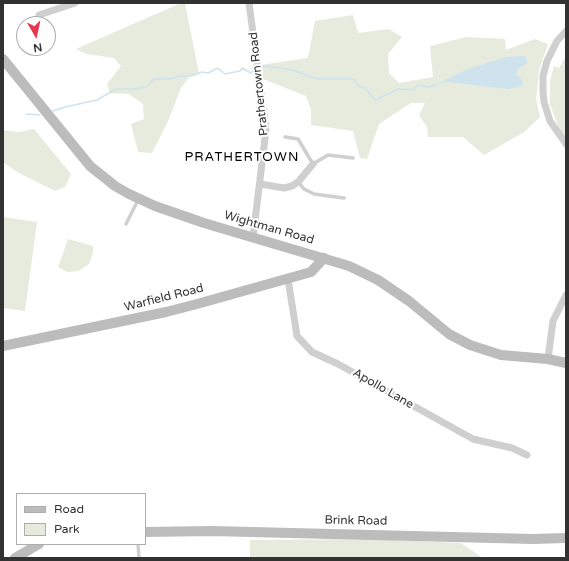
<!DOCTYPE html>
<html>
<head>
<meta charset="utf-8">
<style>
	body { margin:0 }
	#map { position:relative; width:569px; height:561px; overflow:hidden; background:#fff; font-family:"Varela Round",sans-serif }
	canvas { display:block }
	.frame { position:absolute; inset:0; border:4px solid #323232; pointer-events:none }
	.legend { position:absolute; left:16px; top:493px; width:130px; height:52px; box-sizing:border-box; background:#fff; border:1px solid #adadad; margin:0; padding:5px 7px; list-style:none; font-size:12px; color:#323232 }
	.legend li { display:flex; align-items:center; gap:8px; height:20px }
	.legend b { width:20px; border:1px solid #adadad }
	.north { position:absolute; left:16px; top:16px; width:40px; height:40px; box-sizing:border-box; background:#fff; border:1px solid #adadad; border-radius:50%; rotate:171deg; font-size:11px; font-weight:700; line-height:16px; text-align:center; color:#323232 }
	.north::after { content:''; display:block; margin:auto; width:14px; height:18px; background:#e63750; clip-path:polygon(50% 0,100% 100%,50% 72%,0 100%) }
</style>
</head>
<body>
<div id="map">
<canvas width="569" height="561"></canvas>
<div class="frame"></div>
<ul class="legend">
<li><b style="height:5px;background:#bcbcbc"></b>Road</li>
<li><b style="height:11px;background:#e6ebde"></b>Park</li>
</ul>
<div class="north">N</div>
</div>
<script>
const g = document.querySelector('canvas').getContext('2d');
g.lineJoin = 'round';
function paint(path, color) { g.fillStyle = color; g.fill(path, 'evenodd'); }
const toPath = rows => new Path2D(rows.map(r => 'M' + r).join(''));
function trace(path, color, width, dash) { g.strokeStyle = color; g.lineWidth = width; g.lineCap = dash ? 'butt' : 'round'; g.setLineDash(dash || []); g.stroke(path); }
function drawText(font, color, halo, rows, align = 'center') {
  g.font = font + ' "Varela Round",sans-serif'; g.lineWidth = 4; g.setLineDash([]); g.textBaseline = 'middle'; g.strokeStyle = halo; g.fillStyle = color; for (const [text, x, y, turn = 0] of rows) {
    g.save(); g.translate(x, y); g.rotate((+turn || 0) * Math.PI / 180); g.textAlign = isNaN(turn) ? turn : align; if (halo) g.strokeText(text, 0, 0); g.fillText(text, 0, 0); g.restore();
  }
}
paint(toPath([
	[181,3,185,3,199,74,190,76,181,88,168,121,152,153,138,152,131,124,144,119,143,104,129,94,110,93,107,84,121,66,114,58,86,54,76,49],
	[353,15,358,33,389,29,402,37,388,54,389,73,399,83,433,77,430,46,466,37,505,39,506,50,535,39,548,44,539,70,536,99,540,117,524,132,484,155,463,137,428,137,427,127,419,115,425,103,411,103,379,124,367,159,360,158,353,131,311,125,311,109,306,96,263,79,261,65,307,58,309,53,315,21],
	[566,56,566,138,560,132,550,104,550,81,554,66,559,68],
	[34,129,71,174,65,187,55,191,17,172,3,162,3,130,19,132],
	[3,217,37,222,25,311,3,308],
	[68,239,93,246,93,253,89,264,78,271,67,272,58,267],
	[369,539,461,543,483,558,250,558,250,540]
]), '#e6ebde');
paint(toPath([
	[522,56,526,57,527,63,519,68,516,74,521,79,523,86,508,89,448,82,437,84,468,69,506,57]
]), '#cee3ee');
trace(toPath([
	[262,66,275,67,295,71,318,79,353,79,359,86,366,89,375,100,399,89,413,90,418,85,429,87,438,84],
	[53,111,65,107,97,100,116,89,134,89,146,87,154,79,169,79,180,76,191,76,202,72,208,73,218,68,225,74,240,71,242,68,251,73,255,68],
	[26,114,40,115]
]), '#cee3ee', 1.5);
trace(toPath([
	[285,137,298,139,313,164,328,155,353,158],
	[298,182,304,189,314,194,344,198],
	[126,224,138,200],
	[138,544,139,558]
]), '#cfcfcf', 3.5);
trace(toPath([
	[249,3,266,130,253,237],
	[39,15,75,3],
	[566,31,557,41,547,61,543,76,543,92,544,102,550,121,566,144],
	[260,184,284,188,292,186,298,182,313,164],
	[288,279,297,336,312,352,338,364,473,439,512,448,527,455],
	[548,359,553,321,566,295]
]), '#cfcfcf', 7);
trace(toPath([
	[3,59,90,166,115,186,129,194,155,206,204,223,349,266,378,280,409,301,449,334,470,345,501,355,548,359,566,363],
	[3,346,166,312,197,304,311,272,324,258],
	[145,532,212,531,533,539,566,538],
	[15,558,39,544]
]), '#bcbcbc', 10);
drawText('12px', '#323232', '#fff', [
	["Prathertown Road",259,84,-96],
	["Wightman Road",269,228,16],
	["Warfield Road",164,298,-14],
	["Apollo Lane",383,389,30],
	["Brink Road",356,521,1]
]);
g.letterSpacing = '1px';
drawText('13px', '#000', '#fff', [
	["PRATHERTOWN",242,158]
]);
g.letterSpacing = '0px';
</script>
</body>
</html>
